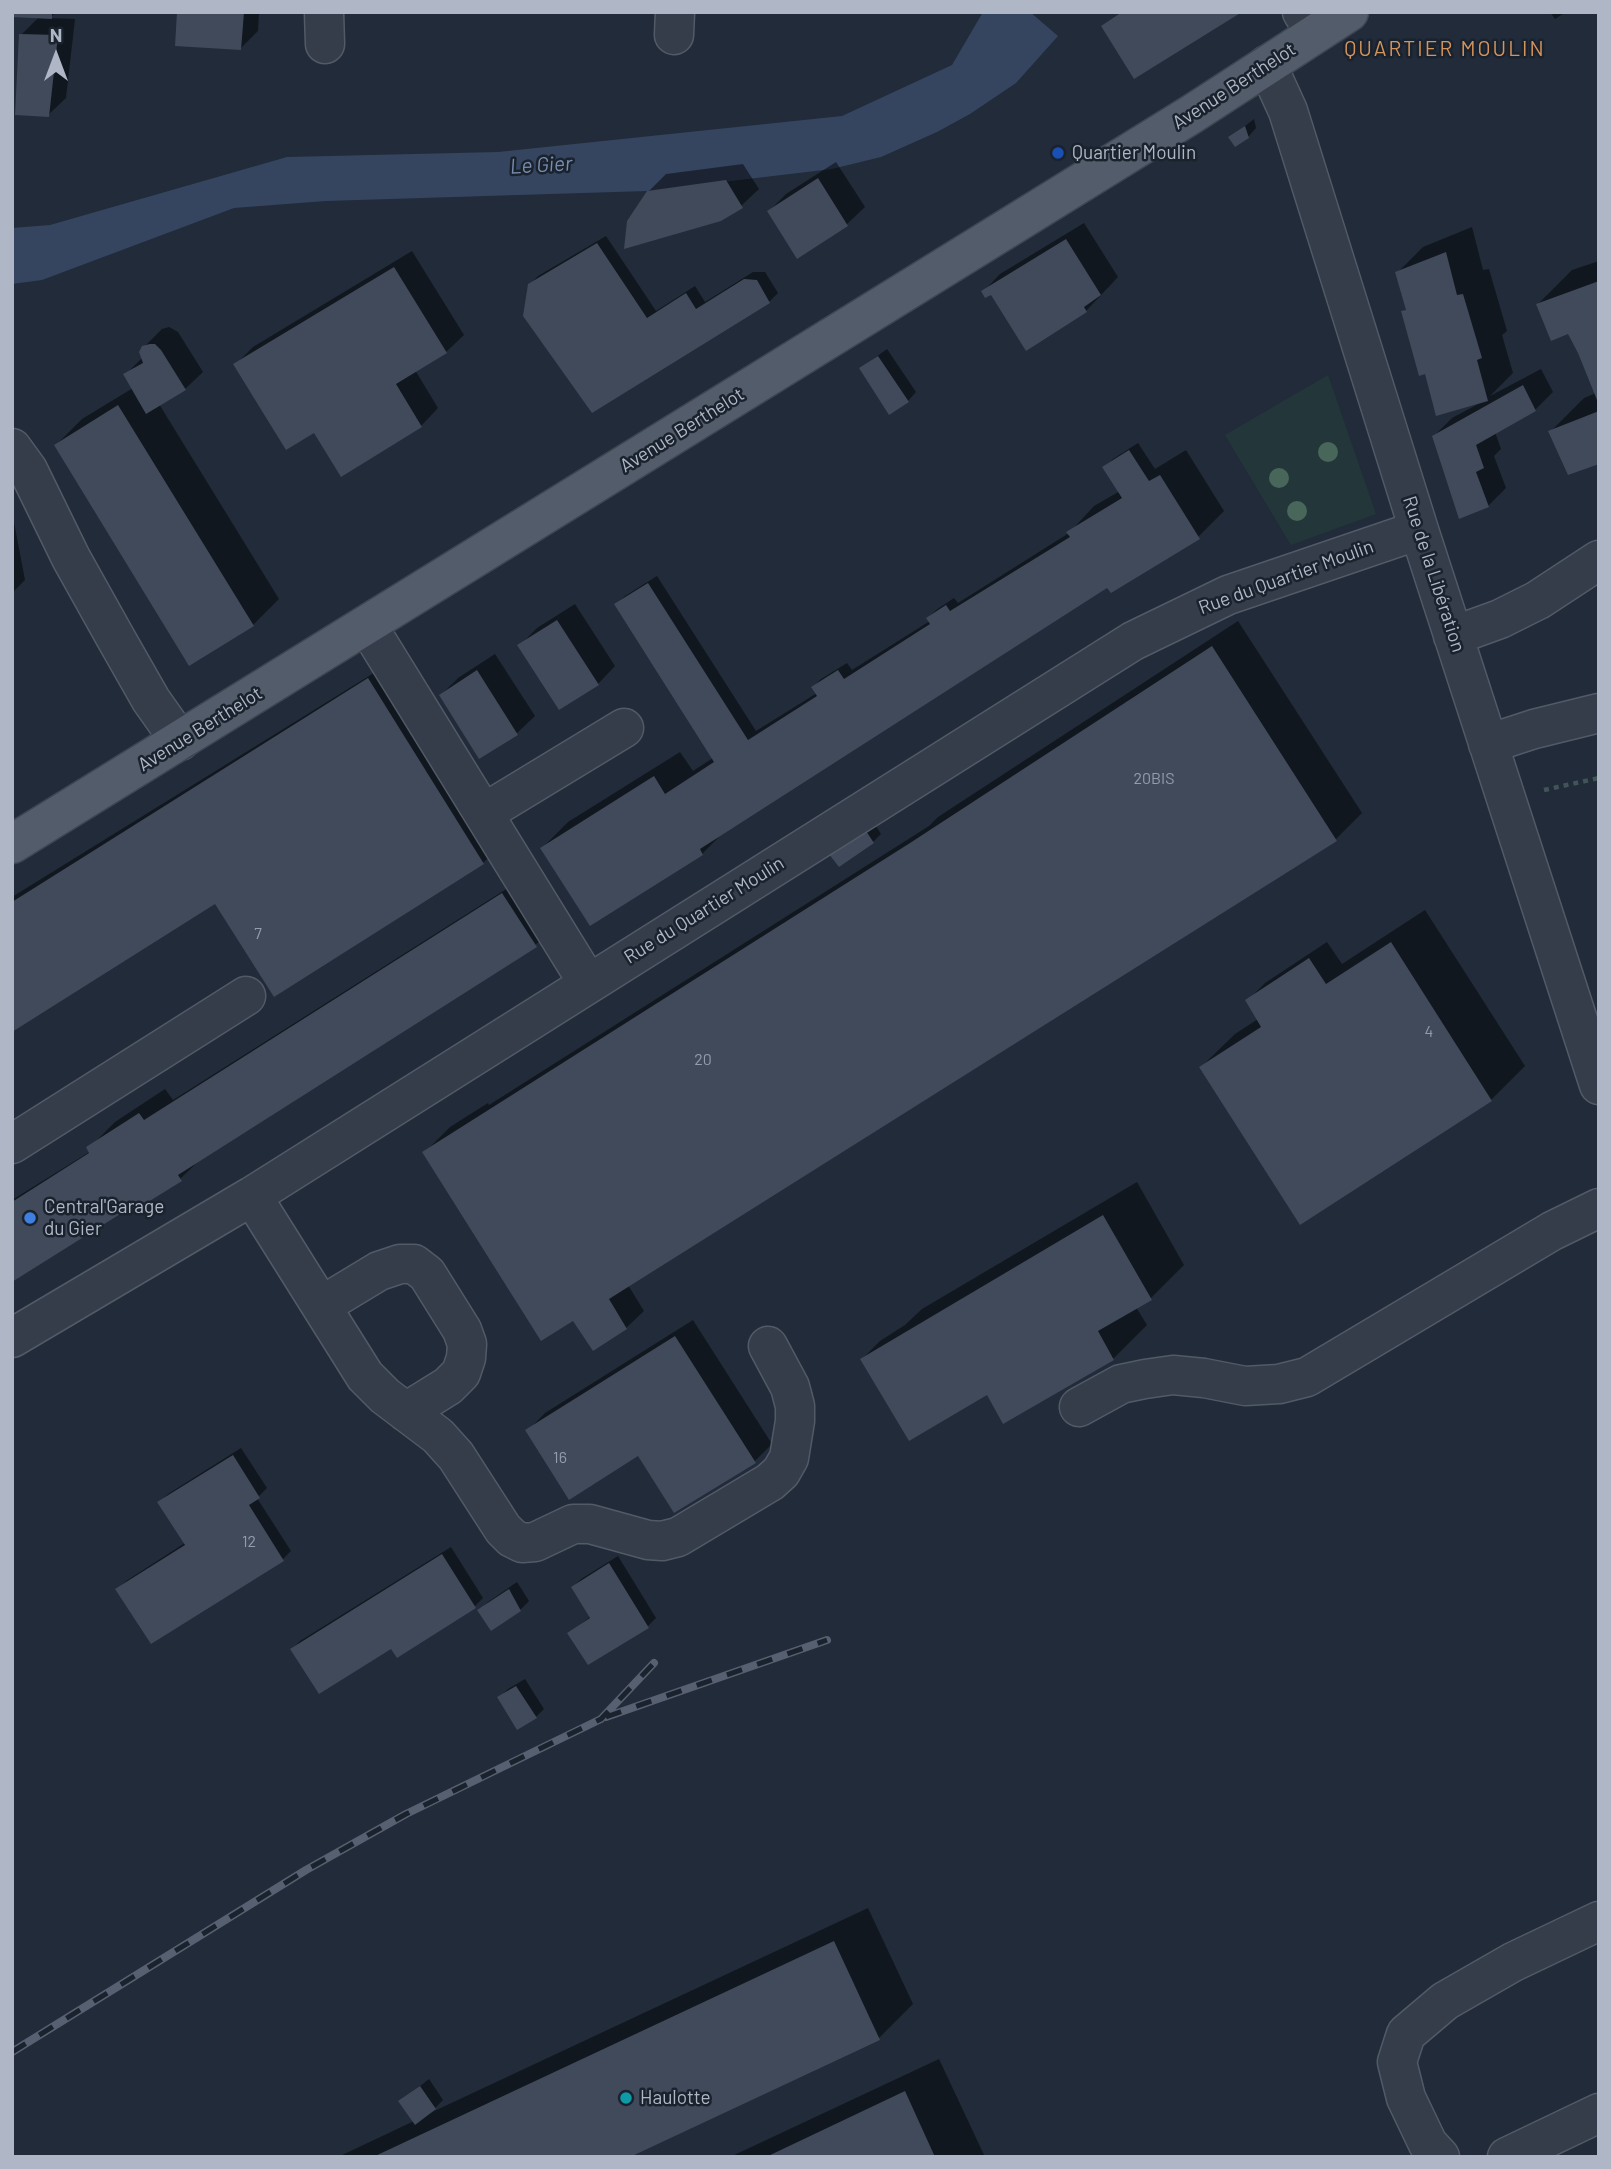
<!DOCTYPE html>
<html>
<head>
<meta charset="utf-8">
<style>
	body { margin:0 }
	#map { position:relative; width:1611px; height:2169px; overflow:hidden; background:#212b39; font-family:Barlow,sans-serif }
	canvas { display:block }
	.frame { position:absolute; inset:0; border:14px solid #afb7c6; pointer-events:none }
	.north { position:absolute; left:21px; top:21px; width:70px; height:70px; -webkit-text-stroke:5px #1a222e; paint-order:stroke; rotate:0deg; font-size:19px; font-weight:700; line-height:28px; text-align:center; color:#afb7c6 }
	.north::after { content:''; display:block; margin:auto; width:24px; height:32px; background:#afb7c6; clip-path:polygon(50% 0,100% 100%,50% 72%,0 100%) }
</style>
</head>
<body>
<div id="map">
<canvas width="1611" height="2169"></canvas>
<div class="frame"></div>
<div class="north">N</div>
</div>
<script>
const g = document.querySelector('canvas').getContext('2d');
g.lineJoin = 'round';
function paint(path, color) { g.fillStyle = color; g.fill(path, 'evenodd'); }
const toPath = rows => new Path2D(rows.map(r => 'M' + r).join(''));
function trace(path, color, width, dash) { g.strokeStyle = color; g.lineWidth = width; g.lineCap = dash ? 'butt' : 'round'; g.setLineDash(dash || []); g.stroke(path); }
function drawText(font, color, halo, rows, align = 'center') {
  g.font = font + ' Barlow,sans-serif'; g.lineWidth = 5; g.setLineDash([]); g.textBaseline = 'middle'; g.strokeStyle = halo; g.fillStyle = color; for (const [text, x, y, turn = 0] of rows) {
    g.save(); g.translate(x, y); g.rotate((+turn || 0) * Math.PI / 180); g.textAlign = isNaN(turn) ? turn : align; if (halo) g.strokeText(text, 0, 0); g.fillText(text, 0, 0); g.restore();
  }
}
paint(toPath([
	[1328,375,1376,514,1291,545,1225,435]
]), '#23373a');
paint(toPath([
	[983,12,1030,12,1058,36,1016,83,970,114,937,132,881,157,832,169,647,191,326,201,234,208,42,280,12,284,12,228,50,225,287,157,498,152,842,116,952,65]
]), '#354560');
paint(toPath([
	[12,12,56,12,50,18,75,19,66,98,48,115,21,35,39,17],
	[179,12,259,12,258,31,241,48],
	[1550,12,1566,12,1555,19],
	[1254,119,1256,128,1248,137,1231,137],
	[836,162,865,207,847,224,797,256,769,211,786,194],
	[743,164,759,189,741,206,648,192,666,174],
	[1084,223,1118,277,1086,311,983,292,1000,274],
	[1472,227,1483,270,1489,269,1507,331,1502,335,1513,373,1490,396,1541,369,1553,392,1535,410,1495,432,1501,449,1494,456,1506,488,1488,506,1434,436,1452,418,1480,403,1426,372,1403,312,1408,308,1397,273,1423,247],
	[606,236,656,311,695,286,705,302,753,272,765,272,778,293,769,302,592,411,529,285,538,276],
	[412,251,464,335,446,352,415,370,438,408,421,426,315,430,235,365,253,347],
	[1599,261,1599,462,1550,432,1584,398,1596,393,1580,353,1569,332,1538,304,1572,270],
	[169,327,178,332,203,372,185,389,159,404,279,599,253,625,56,445,82,419,133,388,125,375,143,357,144,347,162,329],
	[887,349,916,392,908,401,861,368],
	[1138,443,1155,469,1186,450,1224,511,1198,537,1107,585,726,830,702,854,542,848,568,822,680,752,693,771,713,758,616,604,625,596,657,576,756,731,817,693,813,687,821,679,847,663,852,670,930,621,928,618,936,610,954,598,958,603,1069,533,1094,506,1120,491,1105,467,1113,459],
	[12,512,25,580,12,593],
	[575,604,615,666,598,684,519,646,537,628],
	[1238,621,1362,813,1336,839,628,1285,644,1311,626,1328,574,1319,424,1153,450,1127,488,1103,489,1105,929,826,938,817],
	[495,654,535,716,517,733,479,757,441,695,458,678],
	[377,671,491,855,483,863,216,901,12,1030,12,897],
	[871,818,881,834,873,842,835,841],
	[511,886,544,937,535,945,205,1155,180,1179,125,1208,12,1280,12,1200,91,1151,89,1148,115,1122,165,1089,173,1100],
	[1425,910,1525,1066,1491,1100,1201,1067,1235,1034,1258,1019,1247,1001,1265,983,1327,942,1342,964],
	[1137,1182,1184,1265,1150,1299,1136,1307,1147,1325,1113,1359,987,1392,862,1359,880,1341,905,1325,922,1309],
	[693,1320,772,1444,755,1461,639,1454,528,1430,545,1413],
	[241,1448,267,1488,257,1498,291,1551,283,1559,118,1589,126,1581,185,1543,159,1502,168,1494],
	[451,1547,483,1598,475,1606,391,1646,292,1649,300,1641],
	[618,1556,656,1618,648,1626,570,1633,591,1616,573,1587,581,1579],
	[517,1582,529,1601,520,1610,491,1628,480,1610,488,1602],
	[525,1679,544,1709,536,1717,500,1697,508,1689],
	[868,1908,913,2004,879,2038,626,2157,338,2157,414,2121,401,2101,429,2079,443,2100,430,2113],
	[939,2059,985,2157,730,2157]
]), '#0007');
paint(toPath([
	[12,12,52,12,52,19,12,17],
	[177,12,244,12,241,50,175,46],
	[1122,12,1242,12,1134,79,1101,26],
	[19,34,58,35,49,117,15,115],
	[1245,126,1249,138,1235,147,1228,137],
	[818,178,848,226,797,259,767,211],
	[726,180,743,208,721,221,624,249,627,221,647,191],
	[1066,239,1101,295,1084,307,1087,312,1026,351,991,295,985,298,981,291],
	[597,243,647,318,686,293,696,309,744,279,757,280,770,303,592,413,523,316,528,284],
	[1446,252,1457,295,1463,294,1482,358,1477,360,1488,401,1436,416,1425,374,1419,376,1401,311,1406,310,1395,272],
	[394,267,447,353,396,384,422,427,341,477,314,433,286,450,233,364],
	[1599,281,1599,405,1578,353,1568,334,1551,341,1536,304],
	[150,344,155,344,161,350,186,390,146,414,123,374,143,363,139,352,142,346],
	[878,356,909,402,889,415,859,368],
	[1523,385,1536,411,1476,445,1484,468,1476,472,1489,507,1459,519,1432,436],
	[118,405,254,626,189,666,54,445],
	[1599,411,1599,464,1568,475,1548,431],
	[1129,450,1149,481,1160,475,1200,539,1111,593,1107,588,700,849,703,855,590,926,540,848,654,776,665,794,714,762,614,604,648,583,748,740,817,696,811,687,838,670,844,679,930,624,926,618,946,605,950,611,1070,537,1066,532,1122,498,1102,467],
	[557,620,599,685,559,710,517,645],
	[1212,646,1337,841,609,1299,627,1329,593,1351,573,1321,541,1341,422,1152,910,843],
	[477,670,518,735,479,759,439,695],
	[368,678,484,864,274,997,215,904,12,1032,12,902],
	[862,825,874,843,839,867,825,849],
	[502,893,537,947,178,1175,182,1181,127,1215,125,1211,12,1282,12,1202,89,1153,86,1147,139,1113,144,1120],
	[1391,942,1492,1101,1300,1225,1199,1067,1261,1027,1245,1000,1309,958,1326,984],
	[1103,1215,1152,1300,1098,1331,1114,1360,1003,1424,987,1395,909,1441,860,1359],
	[675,1336,756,1463,674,1513,638,1456,569,1500,525,1430],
	[233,1455,260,1498,249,1505,284,1561,151,1644,115,1589,185,1545,157,1502],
	[442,1554,476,1608,397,1658,391,1649,319,1694,290,1649],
	[609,1563,649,1628,588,1665,567,1633,590,1618,571,1587],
	[509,1589,521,1611,491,1631,477,1610],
	[516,1686,537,1718,517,1730,497,1697],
	[834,1941,880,2040,630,2157,373,2157],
	[420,2086,436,2109,415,2125,398,2101],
	[905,2091,935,2157,766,2157]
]), '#404a5b');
const minor = toPath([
	[324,12,325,44],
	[1302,12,1315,33],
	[674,35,675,12],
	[1267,65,1288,111,1419,530,1599,1085],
	[12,448,28,470,71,558,114,635,151,700,180,741],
	[367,625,588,983],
	[1453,636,1500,619,1538,600,1599,560],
	[1488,744,1534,729,1599,713],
	[484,813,624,728],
	[12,1144,246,996],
	[252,1196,365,1376,385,1396,438,1436,456,1456,503,1529,512,1538,522,1543,535,1542,573,1524,590,1524,648,1540,662,1541,678,1537,770,1482,781,1472,789,1458,795,1421,795,1406,790,1387,768,1346],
	[321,1306,379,1271,400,1264,414,1264,427,1274,462,1330,467,1344,466,1358,461,1373,448,1386,406,1412],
	[12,1338,252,1196,1133,641,1228,595,1419,530],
	[1079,1407,1121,1384,1145,1379,1173,1375,1204,1378,1245,1386,1279,1384,1307,1377,1552,1231,1599,1208],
	[1440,2157,1428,2144,1406,2098,1397,2062,1406,2034,1445,2001,1513,1962,1599,1921],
	[1507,2157,1599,2113]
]);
const major = toPath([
	[12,844,1192,114,1349,12]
]);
trace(minor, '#525a67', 41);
trace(major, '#3e4653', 41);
trace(toPath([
	[1544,790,1599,778]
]), '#415458', 4.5, [5, 5]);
trace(minor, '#353d4a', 38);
trace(major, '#535c6a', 38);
const rail = toPath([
	[606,1717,827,1640],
	[12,2052,306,1870,406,1814,601,1719,654,1663]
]);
trace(rail, '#576071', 8);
trace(rail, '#1a222e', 5, [16]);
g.fillStyle = '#486659';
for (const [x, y] of [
	[1328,452],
	[1279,478],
	[1297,511]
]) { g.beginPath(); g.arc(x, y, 10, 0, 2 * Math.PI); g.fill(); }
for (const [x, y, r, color] of [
	[1058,153,7,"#1a4fb4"],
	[30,1218,7,"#3f7fe0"],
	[626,2098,7,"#0f9aa8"]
]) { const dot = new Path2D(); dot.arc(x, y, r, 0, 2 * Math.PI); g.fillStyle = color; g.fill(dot); trace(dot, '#1a222e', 2.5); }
drawText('16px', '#939cab', null, [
	["20BIS",1154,779],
	["7",258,934],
	["4",1429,1032],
	["20",703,1060],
	["16",560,1458],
	["12",249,1542]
]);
drawText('19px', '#afb7c6', '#1a222e', [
	["Avenue Berthelot",1234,86,-33],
	["Avenue Berthelot",682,430,-32],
	["Rue de la Libération",1434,574,72],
	["Rue du Quartier Moulin",1286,577,-20],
	["Avenue Berthelot",200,729,-32],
	["Rue du Quartier Moulin",704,910,-32]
]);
drawText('19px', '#afb7c6', '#1a222e', [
	["Quartier Moulin",1072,153],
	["Central'Garage",44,1207],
	["du Gier",44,1229],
	["Haulotte",640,2098]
], 'left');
g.letterSpacing = '2px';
drawText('21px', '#d4945d', '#1a222e', [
	["QUARTIER MOULIN",1445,49]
]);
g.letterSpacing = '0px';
drawText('italic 21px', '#778dae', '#1a222e', [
	["Le Gier",541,165,-3]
]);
</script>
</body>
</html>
